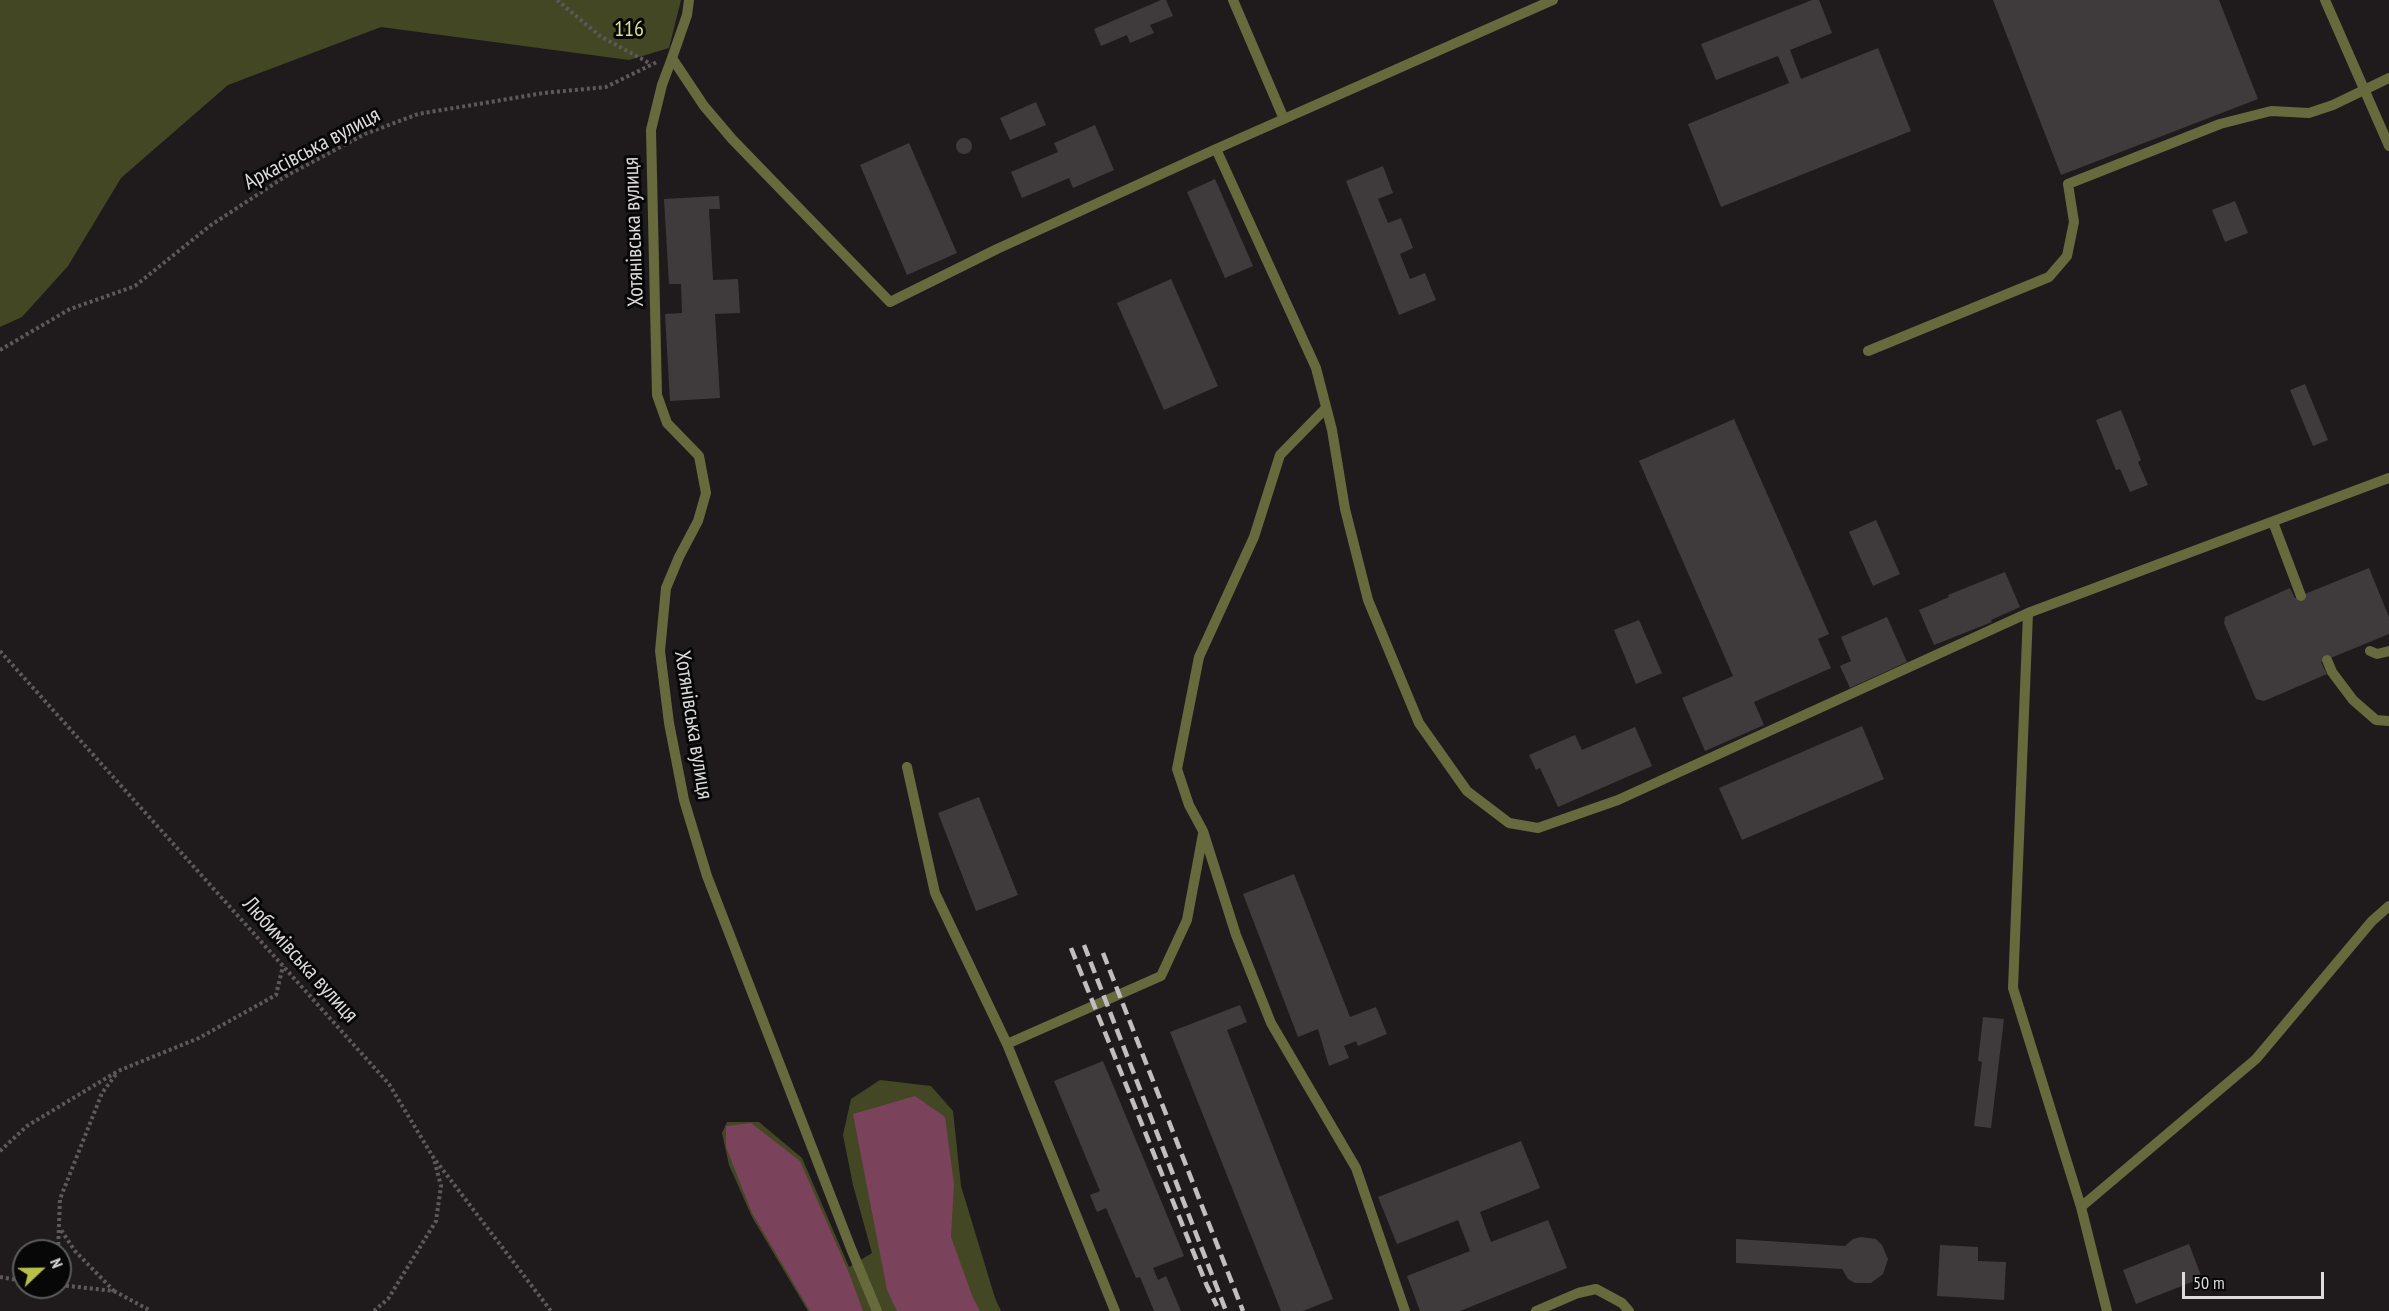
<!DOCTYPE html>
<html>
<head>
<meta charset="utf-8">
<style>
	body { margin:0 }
	#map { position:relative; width:2389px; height:1311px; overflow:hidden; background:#1f1b1d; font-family:"PT Sans Narrow",sans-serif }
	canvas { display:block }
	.north { position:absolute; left:12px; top:1239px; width:60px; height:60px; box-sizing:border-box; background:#080707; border:2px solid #5d5b5c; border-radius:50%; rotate:68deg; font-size:16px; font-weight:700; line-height:24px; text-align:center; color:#dddadb }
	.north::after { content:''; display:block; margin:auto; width:21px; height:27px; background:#b7c148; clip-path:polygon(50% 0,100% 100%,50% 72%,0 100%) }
	.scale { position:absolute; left:2182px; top:1272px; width:142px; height:27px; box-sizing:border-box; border:3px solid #dddadb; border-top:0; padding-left:8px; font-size:18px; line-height:21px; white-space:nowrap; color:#dddadb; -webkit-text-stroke:4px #080707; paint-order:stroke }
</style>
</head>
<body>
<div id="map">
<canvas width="2389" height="1311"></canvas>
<div class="north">N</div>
<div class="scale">50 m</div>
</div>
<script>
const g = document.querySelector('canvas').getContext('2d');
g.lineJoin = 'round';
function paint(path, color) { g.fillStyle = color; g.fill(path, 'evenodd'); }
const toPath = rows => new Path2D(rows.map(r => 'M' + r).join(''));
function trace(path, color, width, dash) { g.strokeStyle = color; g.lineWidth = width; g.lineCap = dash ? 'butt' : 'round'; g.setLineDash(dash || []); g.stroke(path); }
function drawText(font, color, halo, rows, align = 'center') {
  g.font = font + ' "PT Sans Narrow",sans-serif'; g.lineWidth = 6; g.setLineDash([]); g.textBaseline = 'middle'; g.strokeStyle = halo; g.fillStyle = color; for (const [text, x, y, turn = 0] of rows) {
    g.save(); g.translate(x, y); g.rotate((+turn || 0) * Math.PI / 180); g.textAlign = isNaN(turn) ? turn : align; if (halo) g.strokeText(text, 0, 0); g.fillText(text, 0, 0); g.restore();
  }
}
paint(toPath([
	[0,0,681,0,669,48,629,60,381,27,228,85,121,178,68,266,22,317,0,327],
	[880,1080,931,1086,953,1111,961,1186,995,1298,1001,1311,808,1311,752,1217,729,1165,722,1133,727,1122,759,1122,802,1158,849,1267,872,1253,853,1185,843,1135,851,1099]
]), '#434723');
paint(toPath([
	[915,1096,945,1117,954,1184,951,1237,973,1298,980,1311,897,1311,887,1290,853,1114],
	[751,1123,800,1161,849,1273,863,1311,810,1311,752,1213,726,1147,726,1126]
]), '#7b425c');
paint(toPath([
	[1161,0,1166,0,1173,16,1150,25,1154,33,1130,43,1127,35,1101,46,1094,29],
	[1812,0,1819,0,1832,33,1790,50,1801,79,1878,48,1911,131,1721,207,1688,124,1789,83,1778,56,1716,80,1701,44],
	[1993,0,2219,0,2258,99,2061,175],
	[1036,102,1046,125,1010,140,1000,118],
	[1095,125,1114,170,1073,188,1069,178,1022,198,1011,172,1058,152,1054,143],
	'956 146a8 8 0 1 1 16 0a8 8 0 1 1-16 0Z',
	[909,143,957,253,907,275,860,165],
	[1383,166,1393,193,1378,199,1388,223,1401,218,1413,248,1400,254,1410,279,1425,273,1436,300,1399,315,1346,181],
	[1215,179,1253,266,1225,278,1187,192],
	[719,196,720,209,709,209,713,280,738,279,740,313,715,314,720,398,670,401,665,314,682,313,681,284,669,284,664,199],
	[2235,201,2248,233,2225,242,2212,210],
	[1171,279,1218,386,1164,410,1117,303],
	[2305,384,2328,440,2313,446,2290,390],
	[2121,410,2141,460,2138,462,2148,485,2130,492,2120,469,2116,470,2096,420],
	[1734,419,1829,634,1818,639,1831,668,1754,702,1764,725,1705,751,1682,698,1733,676,1639,461],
	[1876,520,1900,574,1873,586,1849,532],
	[2369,568,2389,617,2389,634,2321,662,2327,674,2264,701,2256,699,2224,623,2225,617,2290,588,2295,598],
	[2005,572,2020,607,1991,620,1992,622,1934,645,1919,610,1949,597,1948,595],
	[1887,617,1907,662,1850,688,1840,666,1851,661,1841,637],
	[1639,620,1662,673,1636,684,1614,630],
	[1862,726,1884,779,1742,840,1719,788],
	[1635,727,1652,766,1558,807,1540,768,1536,770,1529,755,1575,735,1582,750],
	[979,797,1018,895,976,911,938,813],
	[1294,874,1350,1017,1376,1007,1387,1034,1358,1046,1356,1041,1344,1046,1349,1058,1329,1066,1318,1029,1298,1037,1243,894],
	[1240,1005,1247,1022,1227,1030,1333,1299,1303,1311,1281,1311,1170,1032],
	[1983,1017,2004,1019,1991,1128,1974,1126,1982,1062,1978,1061],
	[1103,1061,1184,1256,1153,1268,1158,1280,1166,1276,1181,1311,1154,1311,1140,1277,1136,1278,1106,1208,1097,1212,1090,1195,1100,1191,1054,1081],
	[1521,1141,1540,1188,1480,1212,1491,1242,1548,1220,1567,1268,1460,1311,1420,1311,1407,1276,1470,1251,1458,1220,1397,1244,1378,1197],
	[1861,1237,1876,1239,1882,1245,1888,1259,1883,1274,1871,1283,1855,1283,1848,1279,1842,1269,1736,1263,1736,1239,1845,1246,1853,1239],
	[2189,1244,2202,1278,2136,1304,2123,1270],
	[1940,1245,1978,1247,1978,1261,2006,1262,2004,1300,1937,1296]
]), '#3f3b3d');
trace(toPath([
	[557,0,600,36,651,64],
	[0,350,70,309,135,286,211,225,286,176,365,134,418,114,544,93,606,87,657,62],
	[0,651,389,1084,433,1157,551,1311],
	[0,1151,27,1126,118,1071,199,1038,276,995,283,966],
	[58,1251,60,1199,102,1093,117,1073],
	[0,1277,24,1281],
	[60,1285,114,1291,75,1251,61,1230],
	[114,1291,151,1311],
	[374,1311,388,1299,436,1221,441,1186,434,1159]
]), '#5d595b', 4, [3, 3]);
trace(toPath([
	[689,0,687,15,672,58,704,106,732,139,890,302,997,249,1216,149,1316,368,1332,430,1345,509,1368,600,1419,723,1467,791,1509,823,1538,828,1618,800,2028,613,2389,478],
	[1233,0,1284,119],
	[2325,0,2389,146],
	[672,58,662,85,651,130,657,395,667,423,699,456,706,493,698,521,679,557,666,588,660,651,669,723,684,800,707,876,852,1251,877,1311],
	[1216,149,1553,0],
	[1868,351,2049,277,2067,256,2074,222,2068,184,2220,124,2271,111,2309,113,2333,105,2389,78],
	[1326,408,1280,455,1254,537,1199,657,1177,769,1189,805,1203,831,1236,935,1271,1023,1356,1168,1405,1311],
	[2273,522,2301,596],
	[2028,613,2013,988,2081,1207,2107,1311],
	[2370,651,2377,654,2389,651],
	[2327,660,2332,672,2353,700,2376,720,2389,721],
	[907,767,935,893,1007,1044,1115,1311],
	[1007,1044,1161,976,1187,920,1203,834],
	[2081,1207,2256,1059,2372,921,2389,906],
	[1536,1311,1578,1293,1596,1289,1622,1303,1629,1311]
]), '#666a3d', 10);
trace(toPath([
	[1084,945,1226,1311],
	[1071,948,1207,1286,1217,1306],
	[1103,953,1243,1311]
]), '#c1bebf', 4.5, [12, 6]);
drawText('22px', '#dae388', '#080707', [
	["116",629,30]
]);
drawText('22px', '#dddadb', '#080707', [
	["Аркасівська вулиця",312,149,-28],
	["Хотянівська вулиця",634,232,-92],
	["Хотянівська вулиця",693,725,81],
	["Любимівська вулиця",300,960,48]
]);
</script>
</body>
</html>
